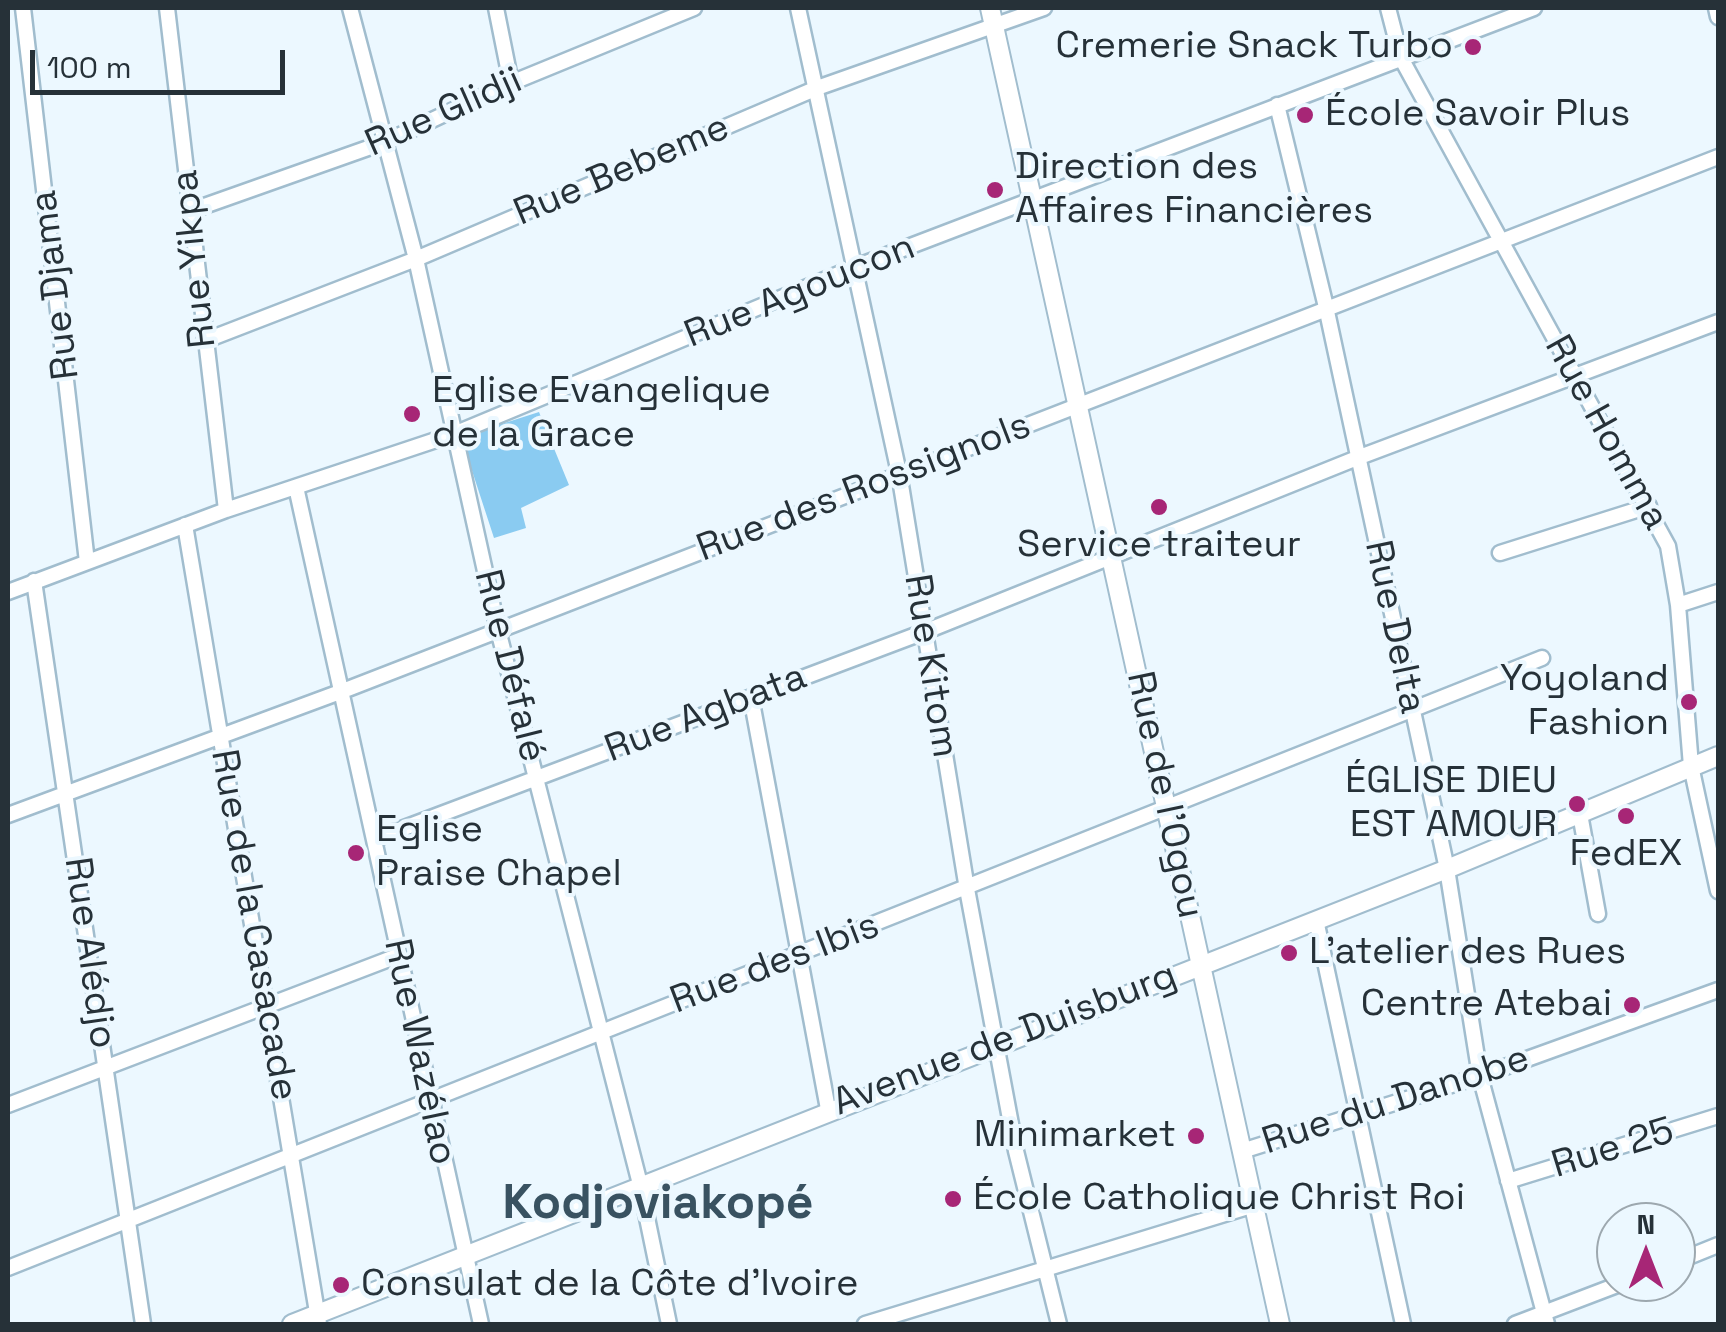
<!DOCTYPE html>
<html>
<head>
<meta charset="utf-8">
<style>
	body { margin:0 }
	#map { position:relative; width:1726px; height:1332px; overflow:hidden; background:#ecf8ff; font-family:"Space Grotesk",sans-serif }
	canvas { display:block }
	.frame { position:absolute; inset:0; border:10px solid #263138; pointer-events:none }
	.north { position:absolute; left:1596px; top:1202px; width:100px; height:100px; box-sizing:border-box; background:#ecf8ff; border:2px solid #9da8af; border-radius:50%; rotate:0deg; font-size:28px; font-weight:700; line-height:40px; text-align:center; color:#263138 }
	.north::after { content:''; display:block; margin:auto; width:35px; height:45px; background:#a72676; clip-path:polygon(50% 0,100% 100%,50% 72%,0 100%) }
	.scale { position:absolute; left:30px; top:50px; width:255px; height:45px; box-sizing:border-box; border:5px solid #263138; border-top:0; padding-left:12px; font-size:30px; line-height:35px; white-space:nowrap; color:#263138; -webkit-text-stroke:8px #ecf8ff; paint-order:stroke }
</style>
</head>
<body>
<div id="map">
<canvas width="1726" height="1332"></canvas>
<div class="frame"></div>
<div class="north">N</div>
<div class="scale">100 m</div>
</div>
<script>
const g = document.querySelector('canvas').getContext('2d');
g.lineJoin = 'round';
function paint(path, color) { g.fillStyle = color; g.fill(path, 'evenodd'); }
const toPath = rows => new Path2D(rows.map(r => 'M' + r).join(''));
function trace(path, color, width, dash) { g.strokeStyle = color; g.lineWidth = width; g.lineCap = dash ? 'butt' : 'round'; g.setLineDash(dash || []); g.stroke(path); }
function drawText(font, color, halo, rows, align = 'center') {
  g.font = font + ' "Space Grotesk",sans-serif'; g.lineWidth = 8; g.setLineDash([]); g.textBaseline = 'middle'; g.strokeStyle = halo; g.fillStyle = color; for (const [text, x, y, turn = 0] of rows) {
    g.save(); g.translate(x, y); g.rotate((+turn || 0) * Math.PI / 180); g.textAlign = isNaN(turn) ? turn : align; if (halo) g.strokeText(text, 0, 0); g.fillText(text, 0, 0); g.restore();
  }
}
paint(toPath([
	[539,412,569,485,521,508,526,528,494,538,461,437]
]), '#8acbf1');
const minor = toPath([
	[23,8,87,562],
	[167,8,226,510],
	[350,8,416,259,498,630,640,1184,669,1324],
	[496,8,511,83],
	[798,8,899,473,967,889,1016,1151,1059,1324],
	[1388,8,1401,58,1668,546,1678,605,1691,766,1718,891],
	[1716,8,1718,17],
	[1277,105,1326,307,1447,869,1480,1076,1547,1324],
	[190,211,385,142,511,83,694,8],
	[204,341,416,259,817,88,1044,8],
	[296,487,481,1324],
	[185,525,319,1324],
	[1500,553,1649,506],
	[34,581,143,1324],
	[8,592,226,510,454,434,853,268,1534,8],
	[1678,605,1718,592],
	[751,697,828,1109],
	[1580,814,1598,914],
	[8,815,340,692,1718,157],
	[375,839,924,632,1357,458,1718,322],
	[1316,920,1403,1324],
	[8,1105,397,956],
	[1242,1151,1480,1076,1718,990],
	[1508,1181,1718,1116],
	[1676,1262,1718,1245],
	[8,1268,1542,658],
	[865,1324,1251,1206],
	[1515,1324,1625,1282]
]);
const tertiary = toPath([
	[990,8,1280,1324],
	[292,1324,1447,869,1718,756]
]);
trace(minor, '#a1bdce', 19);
trace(tertiary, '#a1bdce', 22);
trace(minor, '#fff', 14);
trace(tertiary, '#fff', 18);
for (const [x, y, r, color] of [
	[1473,47,10,"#a72676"],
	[1305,115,10,"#a72676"],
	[995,190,10,"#a72676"],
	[412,414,10,"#a72676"],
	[1159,507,10,"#a72676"],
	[1689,702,10,"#a72676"],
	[1577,804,10,"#a72676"],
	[1626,816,10,"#a72676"],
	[356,853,10,"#a72676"],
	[1289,953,10,"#a72676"],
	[1632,1005,10,"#a72676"],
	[1196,1136,10,"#a72676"],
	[953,1199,10,"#a72676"],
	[341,1285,10,"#a72676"]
]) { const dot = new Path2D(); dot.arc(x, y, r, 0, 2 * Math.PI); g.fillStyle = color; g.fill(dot); trace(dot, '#ecf8ff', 4); }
drawText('38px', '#263138', '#ecf8ff', [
	["Cremerie Snack Turbo",1453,47,"right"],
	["École Savoir Plus",1325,115],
	["Direction des",1015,168],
	["Affaires Financières",1015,212],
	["Eglise Evangelique",432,392],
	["de la Grace",432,436],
	["Service traiteur",1159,546,"center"],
	["Yoyoland",1669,680,"right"],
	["Fashion",1669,724,"right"],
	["ÉGLISE DIEU",1557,782,"right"],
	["EST AMOUR",1557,826,"right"],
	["Eglise",376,831],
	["Praise Chapel",376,875],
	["FedEX",1626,855,"center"],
	["L'atelier des Rues",1309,953],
	["Centre Atebai",1612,1005,"right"],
	["Minimarket",1176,1136,"right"],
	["École Catholique Christ Roi",973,1199],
	["Consulat de la Côte d’Ivoire",361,1285]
], 'left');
drawText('38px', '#263138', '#ecf8ff', [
	["Rue Glidji",444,113,-24],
	["Rue Bebeme",622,171,-23],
	["Rue Yikpa",195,259,-96],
	["Rue Djama",56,285,-97],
	["Rue Agoucon",800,292,-22],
	["Rue Homma",1606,433,61],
	["Rue des Rossignols",864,488,-21],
	["Rue Delta",1394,627,78],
	["Rue Défalé",509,666,76],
	["Rue Kitom",930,666,81],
	["Rue Agbata",706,714,-21],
	["Rue de l'Ogou",1164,795,78],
	["Rue de la Casacade",253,925,80],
	["Rue Alédjo",89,953,82],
	["Rue des Ibis",775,964,-21],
	["Avenue de Duisburg",1005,1040,-21],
	["Rue Wazélao",419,1052,78],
	["Rue du Danobe",1396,1101,-18],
	["Rue 25",1613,1149,-17]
]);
drawText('bold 48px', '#395261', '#ecf8ff', [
	["Kodjoviakopé",658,1205]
]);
</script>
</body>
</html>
